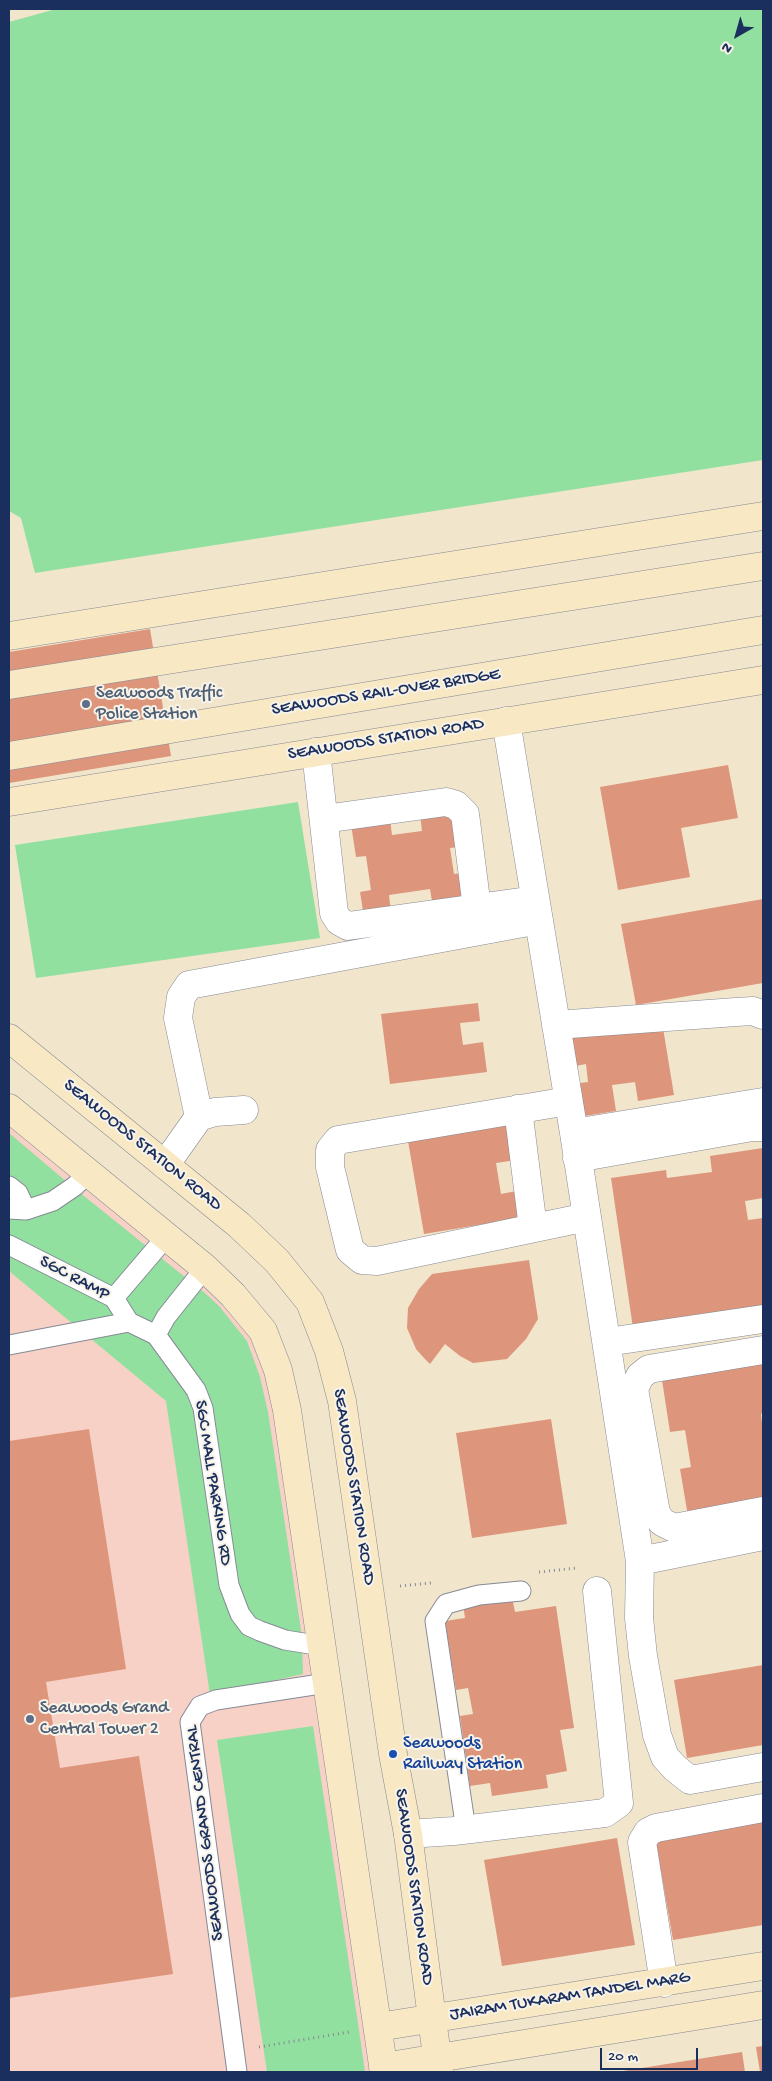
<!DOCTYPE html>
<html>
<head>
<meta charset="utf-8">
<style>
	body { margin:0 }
	#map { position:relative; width:772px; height:2081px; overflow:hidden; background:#f1e5cc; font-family:"Gochi Hand",sans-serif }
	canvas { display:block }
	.frame { position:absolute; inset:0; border:10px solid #1b2f5e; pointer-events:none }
	.north { position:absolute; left:712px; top:10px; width:50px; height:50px; -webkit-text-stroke:4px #f7f3e8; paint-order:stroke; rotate:218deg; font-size:14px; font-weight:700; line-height:20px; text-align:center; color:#1b2f5e }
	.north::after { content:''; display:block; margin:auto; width:18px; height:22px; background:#1b2f5e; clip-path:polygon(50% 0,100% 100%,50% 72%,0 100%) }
	.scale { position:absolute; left:600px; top:2048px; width:98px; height:22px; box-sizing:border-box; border:2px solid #1b2f5e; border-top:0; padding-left:6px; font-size:15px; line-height:18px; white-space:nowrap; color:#1b2f5e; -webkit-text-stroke:4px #f7f3e8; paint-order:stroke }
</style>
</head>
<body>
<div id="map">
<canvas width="772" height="2081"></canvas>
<div class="frame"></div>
<div class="north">N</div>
<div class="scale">20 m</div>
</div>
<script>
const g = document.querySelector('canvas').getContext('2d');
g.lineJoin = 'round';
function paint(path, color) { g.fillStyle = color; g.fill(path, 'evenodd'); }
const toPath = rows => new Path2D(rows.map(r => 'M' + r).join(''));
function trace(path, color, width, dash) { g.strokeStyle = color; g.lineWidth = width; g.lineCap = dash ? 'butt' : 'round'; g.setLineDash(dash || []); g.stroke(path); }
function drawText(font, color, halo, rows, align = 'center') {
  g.font = font + ' "Gochi Hand",sans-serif'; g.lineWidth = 4; g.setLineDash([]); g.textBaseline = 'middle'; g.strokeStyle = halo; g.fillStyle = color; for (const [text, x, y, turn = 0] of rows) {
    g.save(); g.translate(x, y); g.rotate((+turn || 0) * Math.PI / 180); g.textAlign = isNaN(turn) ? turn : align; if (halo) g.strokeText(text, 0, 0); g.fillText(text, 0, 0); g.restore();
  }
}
paint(toPath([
	[9,1108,263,1331,384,2072,9,2072]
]), '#f7d1c6');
paint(toPath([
	[56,9,763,9,763,460,35,573,21,518,9,511,9,22],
	[298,802,320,938,36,978,15,845],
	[9,1133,74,1188,206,1294,219,1306,247,1341,260,1377,268,1412,302,1637,303,1674,210,1695,166,1401,9,1271],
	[313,1726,359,2030,365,2072,267,2072,217,1740]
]), '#91e09f');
paint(toPath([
	[150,629,171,756,9,783,9,652],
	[728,765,738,818,681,828,690,877,618,890,600,787],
	[453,810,458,847,450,848,454,874,462,873,466,903,433,907,430,889,389,895,391,913,364,917,360,892,371,890,366,856,356,857,351,824,390,819,392,835,422,831,420,814],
	[763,899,763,983,636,1005,621,924],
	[478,1003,480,1021,460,1023,463,1045,483,1042,487,1072,390,1084,381,1014],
	[613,1024,616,1035,663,1028,674,1095,638,1101,635,1082,612,1085,616,1111,578,1117,573,1084,588,1082,586,1064,570,1067,565,1031],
	[510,1124,516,1160,496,1163,501,1194,522,1190,526,1217,424,1234,408,1141],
	[763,1148,763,1198,745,1201,748,1220,763,1218,763,1310,633,1328,611,1178,666,1170,667,1178,712,1172,710,1156],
	[529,1260,538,1319,526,1339,507,1359,473,1363,460,1356,445,1344,430,1364,424,1358,416,1349,407,1328,408,1308,419,1289,432,1274],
	[763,1364,763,1413,761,1414,763,1431,763,1504,688,1516,680,1469,691,1467,685,1430,670,1432,662,1380],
	[551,1419,567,1524,472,1538,456,1433],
	[89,1429,126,1669,46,1682,60,1768,139,1756,173,1974,9,1998,9,1441],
	[512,1597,515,1612,556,1606,574,1728,560,1730,567,1771,546,1775,548,1788,492,1796,490,1783,470,1786,460,1716,473,1714,468,1688,456,1690,445,1621,465,1618,463,1604],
	[763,1665,763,1745,687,1758,674,1680],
	[763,1819,763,1925,673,1940,655,1837],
	[617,1838,635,1945,502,1966,484,1860],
	[763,2046,763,2072,760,2072,756,2047],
	[742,2052,745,2072,624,2072,623,2071]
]), '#dd957b');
const lane = toPath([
	[9,1186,18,1193,26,1210],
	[9,1209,26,1210,53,1201,75,1186,88,1173],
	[9,1245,114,1298,129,1322],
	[114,1298,166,1237],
	[156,1335,166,1317,205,1268],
	[9,1345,129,1322,156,1335,196,1390,203,1408,229,1585,240,1614,249,1626,260,1631,285,1640,322,1646],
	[466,1830,435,1621,446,1604,479,1595,521,1591],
	[237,2072,190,1722,200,1706,216,1700,327,1683]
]);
const street = toPath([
	[506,721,574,1133,640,1561,763,1536],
	[316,752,334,913,339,921,348,926,535,900],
	[324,819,446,802,456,805,465,814,477,908],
	[556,1025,736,1012,753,1011,763,1015],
	[568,1101,338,1140,330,1150,330,1167,350,1250,362,1260,377,1261,587,1217],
	[518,1109,533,1228],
	[199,1117,215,1112,244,1110],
	[574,1133,763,1102],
	[577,1158,752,1127,763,1127],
	[165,1165,199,1117,178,1018,181,997,189,985,539,920],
	[607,1342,763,1319],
	[763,1350,649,1369,640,1376,634,1389,656,1513,662,1522,674,1528,763,1511],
	[640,1561,639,1618,643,1656,657,1735,665,1757,675,1768,690,1780,763,1767],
	[408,1834,454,1831,605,1813,619,1803,597,1591],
	[664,1983,642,1842,648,1832,656,1828,763,1808]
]);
const secondary = toPath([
	[9,636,763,516],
	[9,685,763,566],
	[9,756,763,630],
	[9,802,763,680],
	[9,1038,239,1225,277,1261,310,1302,329,1351,342,1401,393,1754,408,1834,439,2072],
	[9,1108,205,1268,233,1295,263,1331,278,1370,287,1410,384,2072],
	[378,2027,763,1966],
	[383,2067,763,2005]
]);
trace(lane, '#868a95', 21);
trace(street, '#868a95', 29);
trace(secondary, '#868a95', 29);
trace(toPath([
	[539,1572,577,1568],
	[400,1586,431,1583],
	[259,2047,349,2032]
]), '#868a95', 3, [1, 4]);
trace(lane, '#fff', 19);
trace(street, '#fff', 28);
trace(secondary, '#f8e8c3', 28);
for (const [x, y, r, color] of [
	[86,704,5,"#5c6f8a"],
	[30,1719,5,"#5c6f8a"],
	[393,1754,5,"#1a4fb4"]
]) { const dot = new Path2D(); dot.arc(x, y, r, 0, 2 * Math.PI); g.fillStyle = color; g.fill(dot); trace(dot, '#f7f3e8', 2); }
drawText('18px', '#1b2f5e', '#f7f3e8', [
	["SEAWOODS RAIL-OVER BRIDGE",386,693,-9],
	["SEAWOODS STATION ROAD",386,740,-9],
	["SEAWOODS STATION ROAD",142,1146,39],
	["SGC RAMP",74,1279,28],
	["SGC MALL PARKING RD",212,1483,81],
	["SEAWOODS STATION ROAD",353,1487,81],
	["SEAWOODS GRAND CENTRAL",206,1833,-97],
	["SEAWOODS STATION ROAD",413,1887,82],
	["JAIRAM TUKARAM TANDEL MARG",570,1997,-9]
]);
drawText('18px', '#4e5e75', '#f7f3e8', [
	["Seawoods Traffic",96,694],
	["Police Station",96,715],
	["Seawoods Grand",40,1709],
	["Central Tower 2",40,1730]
], 'left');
drawText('18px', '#164399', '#f7f3e8', [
	["Seawoods",403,1744],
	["Railway Station",403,1765]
], 'left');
</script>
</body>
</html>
